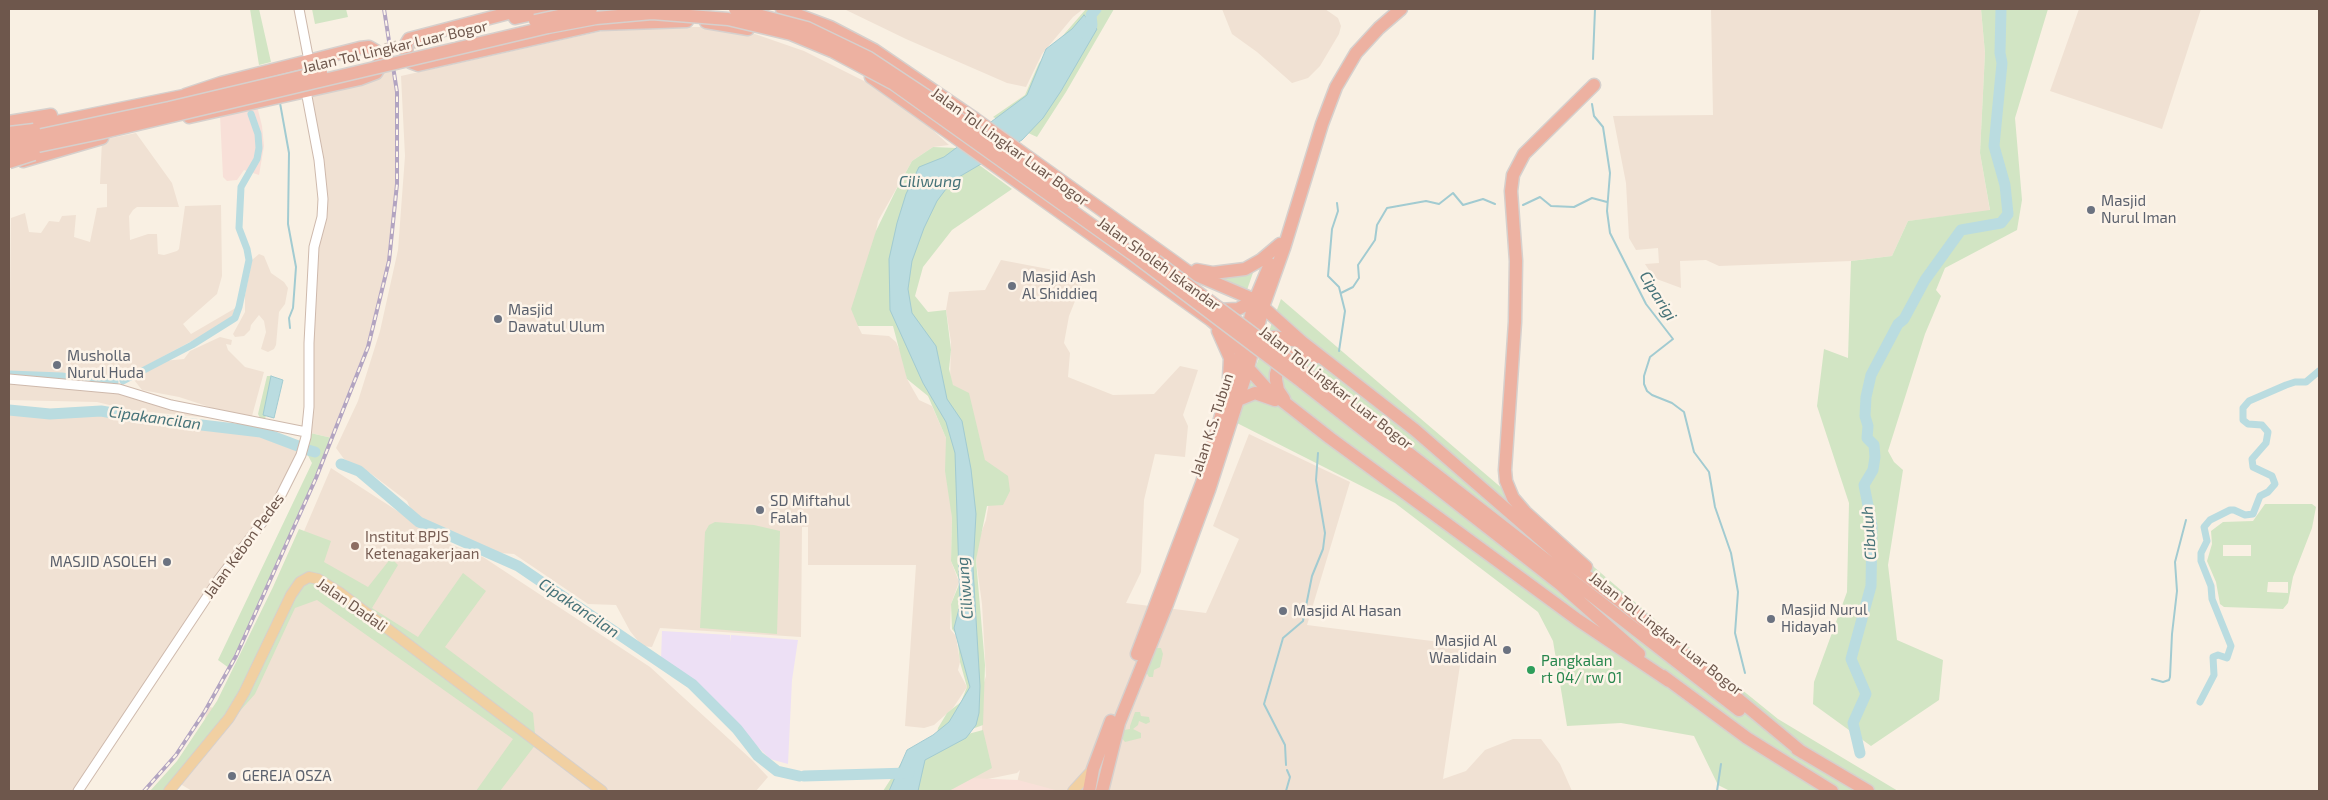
<!DOCTYPE html>
<html>
<head>
<meta charset="utf-8">
<style>
	body { margin:0 }
	#map { position:relative; width:2328px; height:800px; overflow:hidden; background:#f9f0e3; font-family:"Exo 2",sans-serif }
	canvas { display:block }
	.frame { position:absolute; inset:0; border:10px solid #6e574c; pointer-events:none }
</style>
</head>
<body>
<div id="map">
<canvas width="2328" height="800"></canvas>
<div class="frame"></div>
</div>
<script>
const g = document.querySelector('canvas').getContext('2d');
g.lineJoin = 'round';
function paint(path, color) { g.fillStyle = color; g.fill(path, 'evenodd'); }
const toPath = rows => new Path2D(rows.map(r => 'M' + r).join(''));
function trace(path, color, width, dash) { g.strokeStyle = color; g.lineWidth = width; g.lineCap = dash ? 'butt' : 'round'; g.setLineDash(dash || []); g.stroke(path); }
function drawText(font, color, halo, rows, align = 'center') {
  g.font = font + ' "Exo 2",sans-serif'; g.lineWidth = 5; g.setLineDash([]); g.textBaseline = 'middle'; g.strokeStyle = halo; g.fillStyle = color; for (const [text, x, y, turn = 0] of rows) {
    g.save(); g.translate(x, y); g.rotate((+turn || 0) * Math.PI / 180); g.textAlign = isNaN(turn) ? turn : align; if (halo) g.strokeText(text, 0, 0); g.fillText(text, 0, 0); g.restore();
  }
}
paint(toPath([
	[844,9,1083,9,1073,17,1042,54,1026,87,1007,83,906,39],
	[1222,9,1325,9,1338,18,1341,26,1339,34,1320,66,1308,78,1292,83,1257,52,1232,34],
	[1711,9,1981,9,1985,53,1980,153,1990,211,1908,221,1892,256,1851,261,1719,266,1706,260,1680,261,1681,288,1654,278,1645,264,1659,263,1658,248,1636,250,1629,238,1626,183,1613,116,1713,115],
	[2079,9,2201,9,2162,129,2050,91],
	[664,27,717,27,752,33,804,51,866,82,925,123,949,145,933,147,912,161,878,221,858,326,862,334,889,336,896,342,905,362,907,379,919,400,932,406,946,438,952,518,951,561,959,582,951,604,950,629,956,636,960,662,958,670,967,687,953,708,934,725,924,728,905,726,916,565,808,565,808,527,802,527,801,637,660,628,652,647,642,646,630,631,616,605,588,604,514,554,500,553,458,539,435,527,412,512,407,501,370,473,344,459,336,448,358,401,380,331,398,250,405,156,401,76,602,31],
	[394,71,398,109,397,176,394,229,386,279,365,357,332,438,306,432,314,247,323,199,306,91,376,73],
	[136,133,172,183,179,207,137,207,133,210,129,216,130,240,148,234,157,234,158,254,164,255,177,251,179,249,185,206,221,205,222,276,217,294,183,324,191,334,239,306,231,320,123,378,9,371,11,218,25,213,29,232,41,233,49,221,59,222,62,216,76,215,74,237,90,242,97,208,107,207,107,184,100,184,102,140],
	[259,254,264,256,271,273,284,282,288,288,285,304,279,312,276,345,274,349,268,352,261,349,266,332,264,321,259,315,251,325,250,330,244,336,235,337,233,334,245,312,245,295,252,260],
	[1001,260,1085,276,1069,316,1064,343,1070,353,1068,377,1113,395,1154,394,1180,366,1198,370,1183,415,1188,426,1185,457,1155,454,1144,500,1141,572,1126,603,1206,613,1239,539,1213,526,1249,434,1350,482,1307,625,1463,645,1443,779,1466,771,1485,750,1513,739,1541,739,1560,764,1572,791,1015,791,1020,770,1017,773,930,791,982,731,983,686,986,676,982,604,976,560,978,541,986,520,989,502,953,385,950,381,951,342,946,310,949,292,985,290],
	[220,337,232,340,231,345,226,344,228,350,245,367,264,372,252,416,237,416,179,397,142,390,131,376,163,361,184,359,190,351],
	[9,382,107,390,230,420,130,410,97,402,9,400],
	[9,410,50,414,101,411,261,432,304,448,277,503,223,573,78,791,9,791],
	[331,468,447,543,483,557,650,667,752,760,768,777,756,791,192,791,177,782,199,755,207,707,228,709]
]), '#f0e1d3');
paint(toPath([
	[257,106,262,126,264,146,259,175,244,170,237,180,227,181,223,177,220,115],
	[968,778,1018,780,1059,791,937,791]
]), '#f8e0d8');
paint(toPath([
	[662,631,730,635,730,642,731,635,798,640,792,680,788,764,770,759,693,682,661,660]
]), '#ede0f5');
paint(toPath([
	[250,9,259,9,271,62,259,65],
	[312,9,346,9,348,17,315,24],
	[1086,9,1114,9,1066,92,1037,137,993,117,1025,95,1039,63],
	[1981,9,2048,9,2015,118,2022,200,2017,230,1945,268,1936,290,1941,296,1925,334,1888,451,1894,462,1903,470,1888,565,1897,640,1943,660,1939,700,1871,746,1813,704,1814,682,1847,592,1849,503,1817,406,1824,349,1848,358,1851,261,1892,256,1908,221,1990,210,1980,153,1985,53],
	[933,147,956,148,1012,189,952,230,923,267,915,296,928,312,946,310,951,350,949,369,953,385,969,393,985,460,1008,476,1010,491,1003,505,987,506,976,560,985,665,983,725,947,738,937,734,938,728,947,713,961,702,967,687,960,662,957,635,952,629,951,604,960,582,951,561,952,518,945,471,946,438,928,396,907,379,893,326,858,326,851,309,876,231,896,190,912,161],
	[1255,267,1247,290,1213,276],
	[1281,299,1657,621,1778,719,1898,791,1730,791,1718,785,1694,736,1621,723,1567,726,1553,641,1538,612,1395,503,1235,422],
	[267,376,271,376,272,379,265,420,260,418,258,414],
	[306,432,332,438,259,608,229,668,218,660,312,463,304,448],
	[2265,504,2312,504,2316,507,2312,528,2293,577,2288,603,2283,609,2224,607,2220,604,2216,582,2207,561,2212,544,2211,531,2223,522,2253,521],
	[2223,545,2251,545,2251,556,2223,556],
	[2268,582,2288,582,2288,593,2267,592],
	[715,522,754,525,780,531,777,634,700,628,705,532,709,525],
	[299,529,331,541,324,562,368,587,391,558,398,565,372,608,418,637,463,573,486,591,445,647,533,713,536,744,500,791,476,791,513,739,317,600,295,608,255,694,169,791,150,791,177,761,217,701,273,587],
	[1155,648,1161,648,1163,654,1160,667,1154,670,1153,677,1149,677,1146,672,1149,657],
	[1135,712,1140,712,1141,716,1149,717,1150,722,1146,724,1139,721,1138,725,1133,729,1141,733,1141,738,1125,742,1121,737,1124,730,1130,729,1130,726],
	[983,730,992,768,949,791,883,791,907,754,934,743]
]), '#d2e5c4');
const water = toPath([
	[1084,15,1097,29,1061,91,1043,118,1022,140,952,181,937,201,924,228,912,261,908,289,912,313,936,346,947,399,962,421,971,469,976,514,973,568,980,686,979,713,976,725,966,738,925,760,918,791,889,791,907,750,933,735,949,722,970,687,954,628,960,605,955,453,946,422,923,383,890,310,889,259,897,223,906,194,919,167,944,157,1027,95,1046,49,1072,29,1084,15],
	[271,376,283,380,274,418,263,415,271,376]
]);
paint(water, '#badce0');
trace(water, '#a2cbd1', 1);
trace(toPath([
	[1593,59,1595,9],
	[280,103,289,153,288,224,296,267,293,308,289,318,290,328],
	[1592,104,1594,116,1603,127,1610,173,1607,211,1610,233,1646,304,1673,339,1650,357,1644,376,1644,384,1647,391,1652,395,1672,403,1684,412,1694,452,1709,472,1715,507,1731,553,1738,592,1735,633,1745,673],
	[1337,203,1338,211,1332,229,1328,276,1339,287,1345,311,1339,351],
	[1523,205,1540,197,1551,206,1574,207,1592,198,1607,202],
	[1341,293,1353,287,1359,278,1358,265,1375,240,1377,225,1387,208,1426,201,1439,204,1453,193,1463,205,1483,199,1495,204],
	[261,432,264,428],
	[2152,679,2163,682,2169,680,2170,677,2172,634,2177,591,2175,562,2186,520],
	[1286,765,1285,745,1264,704,1283,638,1303,621,1312,576,1323,549,1325,533,1316,480,1318,453],
	[1286,791,1290,777,1287,770],
	[1717,791,1721,764]
]), '#a2cbd1', 2);
trace(toPath([
	[9,374,62,376,86,380],
	[93,381,115,382],
	[123,381,192,345,235,318,239,307,249,260,247,249,239,228,241,187,257,159,259,148,258,134,251,114],
	[2200,702,2214,675,2213,657,2218,655,2227,658,2231,646,2212,599,2211,586,2201,561,2201,553,2207,541,2204,527,2210,520,2230,510,2234,510,2245,515,2253,514,2260,496,2268,492,2275,484,2272,476,2253,467,2252,459,2266,443,2268,432,2262,425,2248,424,2243,420,2243,408,2249,401,2286,385,2295,382,2306,382,2319,371]
]), '#badce0', 7);
trace(toPath([
	[1085,34,1092,25,1091,15,1096,9],
	[9,410,50,414,101,411,142,418,261,432,298,446],
	[308,450,315,452],
	[341,464,359,471,419,522,518,566,692,684,737,729,758,756,777,771,799,776],
	[1860,753,1853,723,1866,694,1851,659,1871,586,1872,526,1864,485,1873,470,1875,457,1874,445,1867,438,1868,426,1865,416,1866,397,1871,375,1898,324,1904,319,1925,280,1961,230,2001,223,2008,214,2005,185,1994,146,2002,63,2000,53,2001,9],
	[804,776,909,773]
]), '#badce0', 11);
trace(toPath([
	[368,53,417,42]
]), '#d6cabd', 12, [12, 6]);
const secondary = toPath([
	[299,9,309,61],
	[9,379,119,389,171,405,306,432],
	[78,791,219,579,277,503,301,455,306,437,309,407,309,343,314,247,322,217,323,199,319,160,306,91]
]);
const primary = toPath([
	[169,791,229,718,244,693,291,595,300,582,309,577,318,579,339,592,602,791],
	[1073,791,1093,769]
]);
const highway = toPath([
	[524,9,409,39,406,44,407,56,410,62,418,65,600,24,687,21],
	[782,9,830,27,874,50,975,119,1187,271,1255,300,1302,342,1415,430,1560,556,1625,605,1803,753],
	[515,18,556,9],
	[706,22,748,29],
	[871,77,1211,320,1225,332,1242,353,1248,368,1266,388,1330,438,1578,620,1669,681],
	[185,95,221,83,360,48,369,47,376,51,380,58,380,66,376,73,360,79,189,117],
	[9,122,51,115],
	[22,129,193,94],
	[23,161,102,138],
	[1197,270,1213,273,1245,269,1261,260,1280,244],
	[1216,310,1238,309,1258,298],
	[1218,331,1230,358,1229,378],
	[1255,346,1274,337,1298,341],
	[1308,375,1739,710],
	[1302,382,1560,584,1639,654],
	[1284,399,1278,390,1276,380,1276,374,1280,361,1300,353,1317,357],
	[1238,400,1255,393,1275,400],
	[1586,567,1525,512,1513,498,1506,481,1505,470,1515,322,1516,261,1511,191,1513,175,1524,154,1594,85],
	[1137,654,1202,483,1224,405,1239,363,1255,300,1270,264],
	[1663,676,1747,738,1832,791],
	[1797,749,1868,791],
	[1089,791,1093,769,1111,721],
	[1102,791,1119,723,1167,604,1209,490,1248,368,1263,307,1284,248,1322,124,1336,87,1356,53,1379,28,1401,9]
]);
trace(secondary, '#ceb9ac', 11);
trace(primary, '#d6d0cd', 12);
trace(highway, '#d6d0cd', 15);
trace(secondary, '#fff', 9);
trace(primary, '#f1d0a2', 10);
trace(highway, '#edb1a1', 12);
const rail = toPath([
	[144,791,176,755,205,711,236,656,316,478,368,347,389,261,397,184,397,92,384,9]
]);
trace(rail, '#b2a4c1', 4);
trace(rail, '#fdf4e9', 2, [5.5]);
const highwayBridge = toPath([
	[735,9,807,28,869,58,934,101,1075,202],
	[535,21,591,9],
	[9,133,34,130],
	[9,142,169,108,321,72],
	[9,152,100,133,548,27,596,18,652,13,728,19,791,34,832,51,894,84,1131,253,1302,382],
	[9,162,34,154],
	[1156,261,1308,375]
]);
trace(highwayBridge, '#d6d0cd', 15, []);
trace(highwayBridge, '#edb1a1', 12);
for (const [x, y, r, color] of [
	[2091,210,5,"#6b7280"],
	[1012,286,5,"#6b7280"],
	[498,319,5,"#6b7280"],
	[57,365,5,"#6b7280"],
	[760,510,5,"#6b7280"],
	[355,546,5,"#8d6e63"],
	[167,562,5,"#6b7280"],
	[1283,611,5,"#6b7280"],
	[1771,619,5,"#6b7280"],
	[1507,650,5,"#6b7280"],
	[1531,670,5,"#2e9e5b"],
	[232,776,5,"#6b7280"]
]) { const dot = new Path2D(); dot.arc(x, y, r, 0, 2 * Math.PI); g.fillStyle = color; g.fill(dot); trace(dot, '#fdf4e9', 2); }
drawText('15px', '#6e574c', '#fdf4e9', [
	["Jalan Tol Lingkar Luar Bogor",395,47,-13],
	["Jalan Tol Lingkar Luar Bogor",1010,147,36],
	["Jalan Sholeh Iskandar",1159,264,36],
	["Jalan Tol Lingkar Luar Bogor",1336,388,38],
	["Jalan K.S. Tubun",1212,425,-72],
	["Jalan Kebon Pedes",244,546,-54],
	["Jalan Dadali",352,605,35],
	["Jalan Tol Lingkar Luar Bogor",1666,634,38]
]);
drawText('15px', '#5b616d', '#fdf4e9', [
	["Masjid",2101,201],
	["Nurul Iman",2101,218],
	["Masjid Ash",1022,277],
	["Al Shiddieq",1022,294],
	["Masjid",508,310],
	["Dawatul Ulum",508,327],
	["Musholla",67,356],
	["Nurul Huda",67,373],
	["SD Miftahul",770,501],
	["Falah",770,518],
	["MASJID ASOLEH",157,562,"right"],
	["Masjid Nurul",1781,610],
	["Hidayah",1781,627],
	["Masjid Al Hasan",1293,611],
	["Masjid Al",1497,641,"right"],
	["Waalidain",1497,658,"right"],
	["GEREJA OSZA",242,776]
], 'left');
drawText('15px', '#785e54', '#fdf4e9', [
	["Institut BPJS",365,537],
	["Ketenagakerjaan",365,554]
], 'left');
drawText('15px', '#27864d', '#fdf4e9', [
	["Pangkalan",1541,661],
	["rt 04/ rw 01",1541,678]
], 'left');
drawText('italic 16px', '#467379', '#fdf4e9', [
	["Ciliwung",930,182],
	["Ciparigi",1658,296,58],
	["Cipakancilan",155,418,8],
	["Cibuluh",1869,533,-94],
	["Ciliwung",965,588,-95],
	["Cipakancilan",579,608,34]
]);
</script>
</body>
</html>
